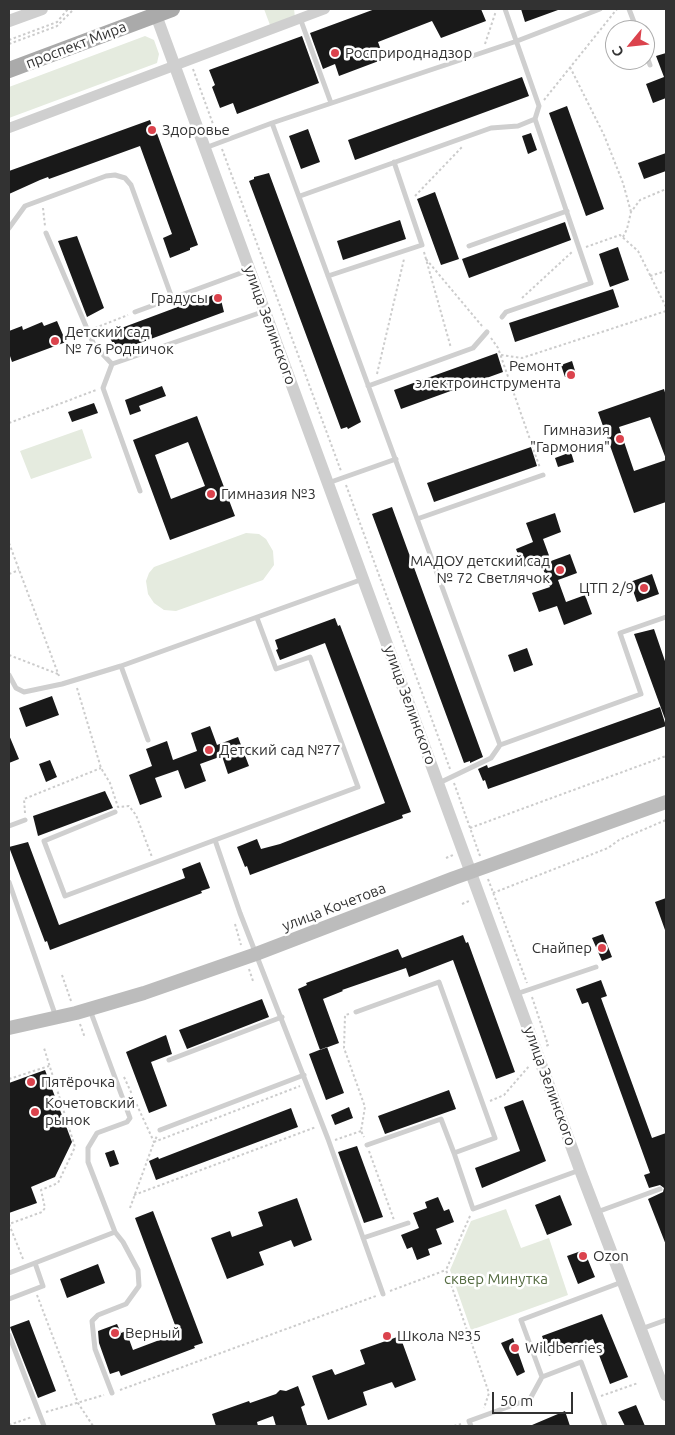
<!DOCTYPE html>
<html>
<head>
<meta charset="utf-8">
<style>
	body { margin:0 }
	#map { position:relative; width:675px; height:1435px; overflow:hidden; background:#fff; font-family:Ubuntu,sans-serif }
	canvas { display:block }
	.frame { position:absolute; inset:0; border:10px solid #323232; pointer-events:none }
	.north { position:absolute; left:605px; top:20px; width:50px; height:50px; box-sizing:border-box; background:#fff; border:1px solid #adadad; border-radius:50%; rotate:242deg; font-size:14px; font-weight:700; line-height:20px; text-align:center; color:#323232 }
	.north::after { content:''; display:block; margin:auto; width:18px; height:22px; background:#db434d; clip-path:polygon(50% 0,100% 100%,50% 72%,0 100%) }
	.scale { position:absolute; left:492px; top:1392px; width:81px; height:22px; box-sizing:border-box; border:2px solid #323232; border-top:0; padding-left:6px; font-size:15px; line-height:18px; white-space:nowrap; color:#323232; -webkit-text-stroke:4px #fff; paint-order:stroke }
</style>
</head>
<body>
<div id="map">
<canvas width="675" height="1435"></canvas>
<div class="frame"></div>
<div class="north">С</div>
<div class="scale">50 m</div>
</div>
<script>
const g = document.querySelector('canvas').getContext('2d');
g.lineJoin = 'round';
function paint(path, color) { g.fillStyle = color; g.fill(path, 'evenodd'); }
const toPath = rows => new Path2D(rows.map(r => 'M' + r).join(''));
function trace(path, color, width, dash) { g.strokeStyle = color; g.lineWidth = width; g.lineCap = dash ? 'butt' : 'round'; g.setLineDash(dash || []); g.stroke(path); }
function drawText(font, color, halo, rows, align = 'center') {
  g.font = font + ' Ubuntu,sans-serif'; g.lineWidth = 5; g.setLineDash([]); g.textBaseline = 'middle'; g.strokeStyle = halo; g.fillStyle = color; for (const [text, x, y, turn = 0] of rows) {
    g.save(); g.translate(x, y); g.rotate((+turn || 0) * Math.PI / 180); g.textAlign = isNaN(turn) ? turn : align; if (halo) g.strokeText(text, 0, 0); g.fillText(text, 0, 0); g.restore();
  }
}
paint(toPath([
	[264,9,294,9,295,17,270,25],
	[145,36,154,40,159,54,157,63,9,118,9,87],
	[82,429,92,458,31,479,20,451],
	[246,533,259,534,266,539,273,551,274,565,263,580,176,611,164,610,154,603,148,594,146,581,149,573,154,567],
	[506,1209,521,1248,549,1238,568,1295,471,1330,450,1270,471,1221]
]), '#e5ebdf');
paint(toPath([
	[375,9,481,9,486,21,441,38,432,21,378,42,384,59,339,76,335,64,323,69,310,33],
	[521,9,558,9,558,10,525,22],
	[302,36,319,83,237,114,233,103,220,108,212,87,215,85,209,70],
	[666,53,666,98,653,103,646,84,664,77,656,56],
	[522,77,529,96,355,160,348,140],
	[567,106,604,209,586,216,549,113],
	[150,120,153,129,155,128,198,245,190,248,190,250,170,258,163,238,172,234,140,146,49,179,48,177,40,180,9,194,9,171],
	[308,129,320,162,301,169,289,136],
	[531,133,537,150,528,154,522,136],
	[666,153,666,171,644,179,638,163],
	[269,173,361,422,348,429,347,427,341,429,249,181,254,179,254,177],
	[435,192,459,259,441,265,417,199],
	[400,220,406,239,343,260,337,241],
	[565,222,571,240,469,278,462,259],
	[77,236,104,308,87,317,58,241],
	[618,247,629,280,610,287,599,254],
	[613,289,619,307,515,342,509,323],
	[219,292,224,312,118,351,114,342,112,342,108,333,191,302,192,305],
	[57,321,66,342,12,362,9,353,9,331,22,326,23,330,42,322,44,326],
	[497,353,503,372,401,409,394,390],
	[572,361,576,374,565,377,561,365],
	[162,386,166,396,139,406,141,411,130,415,125,400],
	[664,389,666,396,666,459,650,417,619,427,634,471,666,460,666,502,634,513,598,412],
	[94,403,98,413,72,422,68,412],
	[197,416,235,516,170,540,133,440],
	[188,442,205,486,171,499,155,455],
	[531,447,537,466,434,502,427,483],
	[571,452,574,462,558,467,555,458],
	[392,507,483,757,470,763,470,761,464,763,372,514],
	[555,513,561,532,543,539,551,561,570,554,577,573,558,580,566,602,585,595,592,614,564,625,557,606,539,612,532,593,550,587,540,561,523,567,516,549,533,542,526,523],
	[652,574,659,594,637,602,630,582],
	[335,618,338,626,340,625,411,812,402,815,403,818,250,875,247,866,245,867,237,847,257,839,261,849,280,844,385,803,325,643,280,660,276,650,278,649,275,640],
	[654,629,666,664,665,719,634,634],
	[527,648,533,665,514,672,508,655],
	[52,696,59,715,26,727,19,708],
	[660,707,666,726,488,789,485,780,483,781,478,769,487,765,488,768],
	[210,726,217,745,238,737,249,766,228,774,222,756,200,764,206,781,185,789,178,770,155,778,162,797,140,805,129,775,152,766,146,749,167,741,173,760,197,751,191,733],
	[9,735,19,759,9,763],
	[50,760,57,777,46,782,39,764],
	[105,791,113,808,38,836,33,816],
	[28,842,59,925,185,878,182,869,200,862,210,888,201,891,202,893,50,950,47,941,45,942,9,847],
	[666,898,666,930,665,930,655,902],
	[603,934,612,957,602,961,592,938],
	[463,935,466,943,468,942,515,1072,496,1079,453,960,409,977,406,968,342,990,343,991,323,999,339,1043,320,1050,298,989,307,985,306,983,398,949,402,958],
	[601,980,607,996,601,998,652,1138,666,1133,666,1245,648,1199,663,1192,664,1188,660,1185,649,1188,644,1175,650,1173,588,1002,582,1004,576,989],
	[262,999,269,1017,187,1049,179,1030],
	[166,1035,172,1054,151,1062,167,1106,149,1113,126,1052],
	[327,1047,344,1093,326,1100,309,1054],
	[45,1070,72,1142,55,1177,31,1187,37,1203,9,1213,9,1083],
	[449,1090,456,1109,385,1134,378,1116],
	[523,1100,546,1161,482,1188,475,1168,520,1151,504,1107],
	[349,1107,353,1118,335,1125,331,1115],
	[291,1108,298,1127,156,1180,149,1161,158,1157,159,1159],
	[357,1146,383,1217,364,1223,338,1152],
	[114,1150,119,1164,110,1167,105,1153],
	[560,1195,572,1225,547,1235,535,1205],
	[438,1197,444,1211,449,1209,454,1222,436,1229,442,1244,428,1249,430,1255,417,1260,412,1247,407,1249,401,1235,419,1228,413,1213,427,1208,425,1202],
	[297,1198,312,1240,294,1247,291,1240,259,1252,264,1265,227,1279,211,1238,230,1231,232,1237,263,1226,258,1212],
	[153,1211,203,1343,194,1346,195,1348,121,1376,119,1371,110,1374,99,1343,98,1331,117,1324,121,1333,126,1331,133,1350,178,1333,135,1218],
	[584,1250,595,1277,578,1284,567,1256],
	[98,1264,105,1283,67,1298,60,1279],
	[602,1314,628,1377,610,1384,593,1339,549,1356,542,1336],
	[29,1320,56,1391,38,1398,10,1327],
	[400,1336,416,1380,395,1388,392,1382,363,1392,367,1405,328,1420,312,1376,332,1369,335,1375,365,1364,360,1350],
	[513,1338,525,1372,517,1376,501,1343],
	[298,1386,305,1405,301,1407,307,1425,276,1426,273,1416,257,1422,258,1426,216,1426,212,1414,249,1401,250,1403,276,1394,280,1390,286,1391],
	[636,1405,645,1426,625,1426,618,1412],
	[565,1411,570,1426,532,1426,532,1425]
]), '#191919');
trace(toPath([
	[92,9,104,9],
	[9,40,57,22,68,9],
	[9,44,57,26,74,9],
	[485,44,496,11],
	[570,67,604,135,623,183,631,212],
	[193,69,217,135],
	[544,100,617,9],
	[222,149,341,471],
	[415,196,462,147],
	[43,208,45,226],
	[623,237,627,229,631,212,640,200,666,189],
	[586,247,620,235,638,251,666,307],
	[424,252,451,348],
	[426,259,482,326],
	[650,276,666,271],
	[522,298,572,252],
	[95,328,128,315],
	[491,338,498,348,540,468],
	[501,355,522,358,666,311],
	[377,374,404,259],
	[9,423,96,390],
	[346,485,450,769],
	[9,543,59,676],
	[9,574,19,570],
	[9,655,58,674],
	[77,688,101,768,110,783,118,807,129,806,136,815,152,857],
	[454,783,480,856],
	[25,813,24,799,101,768],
	[470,828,666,756],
	[446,858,453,855],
	[488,879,527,983],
	[493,893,608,848,619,840,666,820],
	[462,904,469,901],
	[235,924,241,945],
	[249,969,253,981],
	[62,975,71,1001],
	[532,997,548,1045,546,1046],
	[349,1014,345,1015,344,1048,365,1107,361,1131,364,1137],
	[80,1024,85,1038],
	[124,1077,154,1142,157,1136],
	[9,1079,49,1066],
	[490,1101,504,1095,530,1065],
	[335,1140,361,1131],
	[369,1151,394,1220],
	[134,1195,316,1127],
	[130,1208,154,1142,300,1086],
	[470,1216,446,1270,489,1393,484,1408],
	[23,1259,9,1224,42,1212,45,1208,41,1190,58,1183,75,1147,44,1048],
	[390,1291,446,1270],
	[37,1295,78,1403,93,1426],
	[120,1390,376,1296],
	[601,1396,638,1383],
	[46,1412,104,1395],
	[9,1425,32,1417],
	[454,1426,461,1424]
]), '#ccc', 2, [2.5, 2.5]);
trace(toPath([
	[629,9,637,30],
	[300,18,331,103],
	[645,51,650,65],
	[272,123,500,745],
	[205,148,272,123,517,41,600,9],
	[300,196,491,128,518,126,535,119],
	[9,228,25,206,106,176,115,175,125,178,131,185,172,298],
	[46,233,94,345,112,364,265,311],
	[469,246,567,211],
	[328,276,422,245,394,162],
	[135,312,249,270],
	[502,317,506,312,591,283,535,119,539,106,505,9],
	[112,364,103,388,140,491],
	[368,386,473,348,487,332],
	[328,483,396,459],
	[417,519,543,475],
	[257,618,276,669,310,657,358,787,215,840,240,913,328,1139,383,1294],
	[121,666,148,740],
	[9,675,16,688,24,692,62,684,121,666,363,579],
	[439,783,491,758,500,745,641,694,620,633,666,617],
	[115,812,44,841,65,896,215,840],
	[9,826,25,820],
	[9,882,56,1017],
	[516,994,596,967],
	[356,1012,439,982,495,1138,454,1153,473,1209,580,1170],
	[169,1060,282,1017],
	[160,1130,304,1075],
	[367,1145,441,1119,454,1153],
	[597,1212,660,1189],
	[363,1238,408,1223],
	[9,1273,115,1232,88,1162,88,1148,97,1133,127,1122,130,1118,90,1010],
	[9,1299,43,1286,35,1263],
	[641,1329,666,1320],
	[9,1335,44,1426],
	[542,1377,521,1320,622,1282],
	[112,1393,95,1349,92,1321,98,1315,126,1304,139,1286,138,1270,123,1242,115,1232],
	[471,1426,469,1421,530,1399,542,1377,581,1362,605,1426]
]), '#cfcfcf', 5);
trace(toPath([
	[9,128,325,9]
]), '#cfcfcf', 10);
trace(toPath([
	[156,15,580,1170,666,1395],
	[9,21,42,9]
]), '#cfcfcf', 12);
trace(toPath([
	[9,1028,76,1013,144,993,256,954,454,878,666,802]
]), '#bcbcbc', 14);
trace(toPath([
	[9,70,172,9]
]), '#aaa', 16);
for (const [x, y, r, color] of [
	[335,53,5,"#db434d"],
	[152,130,5,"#db434d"],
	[218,298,5,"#db434d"],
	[55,341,5,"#db434d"],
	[571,375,5,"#db434d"],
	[620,439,5,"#db434d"],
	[211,494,5,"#db434d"],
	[560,570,5,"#db434d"],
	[644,588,5,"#db434d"],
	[209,750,5,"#db434d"],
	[602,948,5,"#db434d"],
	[31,1082,5,"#db434d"],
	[35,1112,5,"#db434d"],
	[583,1256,5,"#db434d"],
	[115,1333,5,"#db434d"],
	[387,1336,5,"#db434d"],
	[515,1348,5,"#db434d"]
]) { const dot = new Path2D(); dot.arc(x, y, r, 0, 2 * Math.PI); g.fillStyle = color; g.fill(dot); trace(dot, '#fff', 2); }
drawText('15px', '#323232', '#fff', [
	["проспект Мира",76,45,-21],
	["улица Зелинского",270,325,70],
	["улица Зелинского",410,705,70],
	["улица Кочетова",334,907,-21],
	["улица Зелинского",550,1086,70]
]);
drawText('15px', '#323232', '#fff', [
	["Росприроднадзор",345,53],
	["Здоровье",162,130],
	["Градусы",208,298,"right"],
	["Детский сад",65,332],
	["№ 76 Родничок",65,349],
	["Ремонт",561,366,"right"],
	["электроинструмента",561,383,"right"],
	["Гимназия",610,430,"right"],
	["\"Гармония\"",610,447,"right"],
	["Гимназия №3",221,494],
	["МАДОУ детский сад",550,561,"right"],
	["№ 72 Светлячок",550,578,"right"],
	["ЦТП 2/9",634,588,"right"],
	["Детский сад №77",219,750],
	["Снайпер",592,948,"right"],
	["Пятёрочка",41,1082],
	["Кочетовский",45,1103],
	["рынок",45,1120],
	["Ozon",593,1256],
	["Верный",125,1333],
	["Школа №35",397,1336],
	["Wildberries",525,1348]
], 'left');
drawText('15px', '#556c42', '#fff', [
	["сквер Минутка",496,1279]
]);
</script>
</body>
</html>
